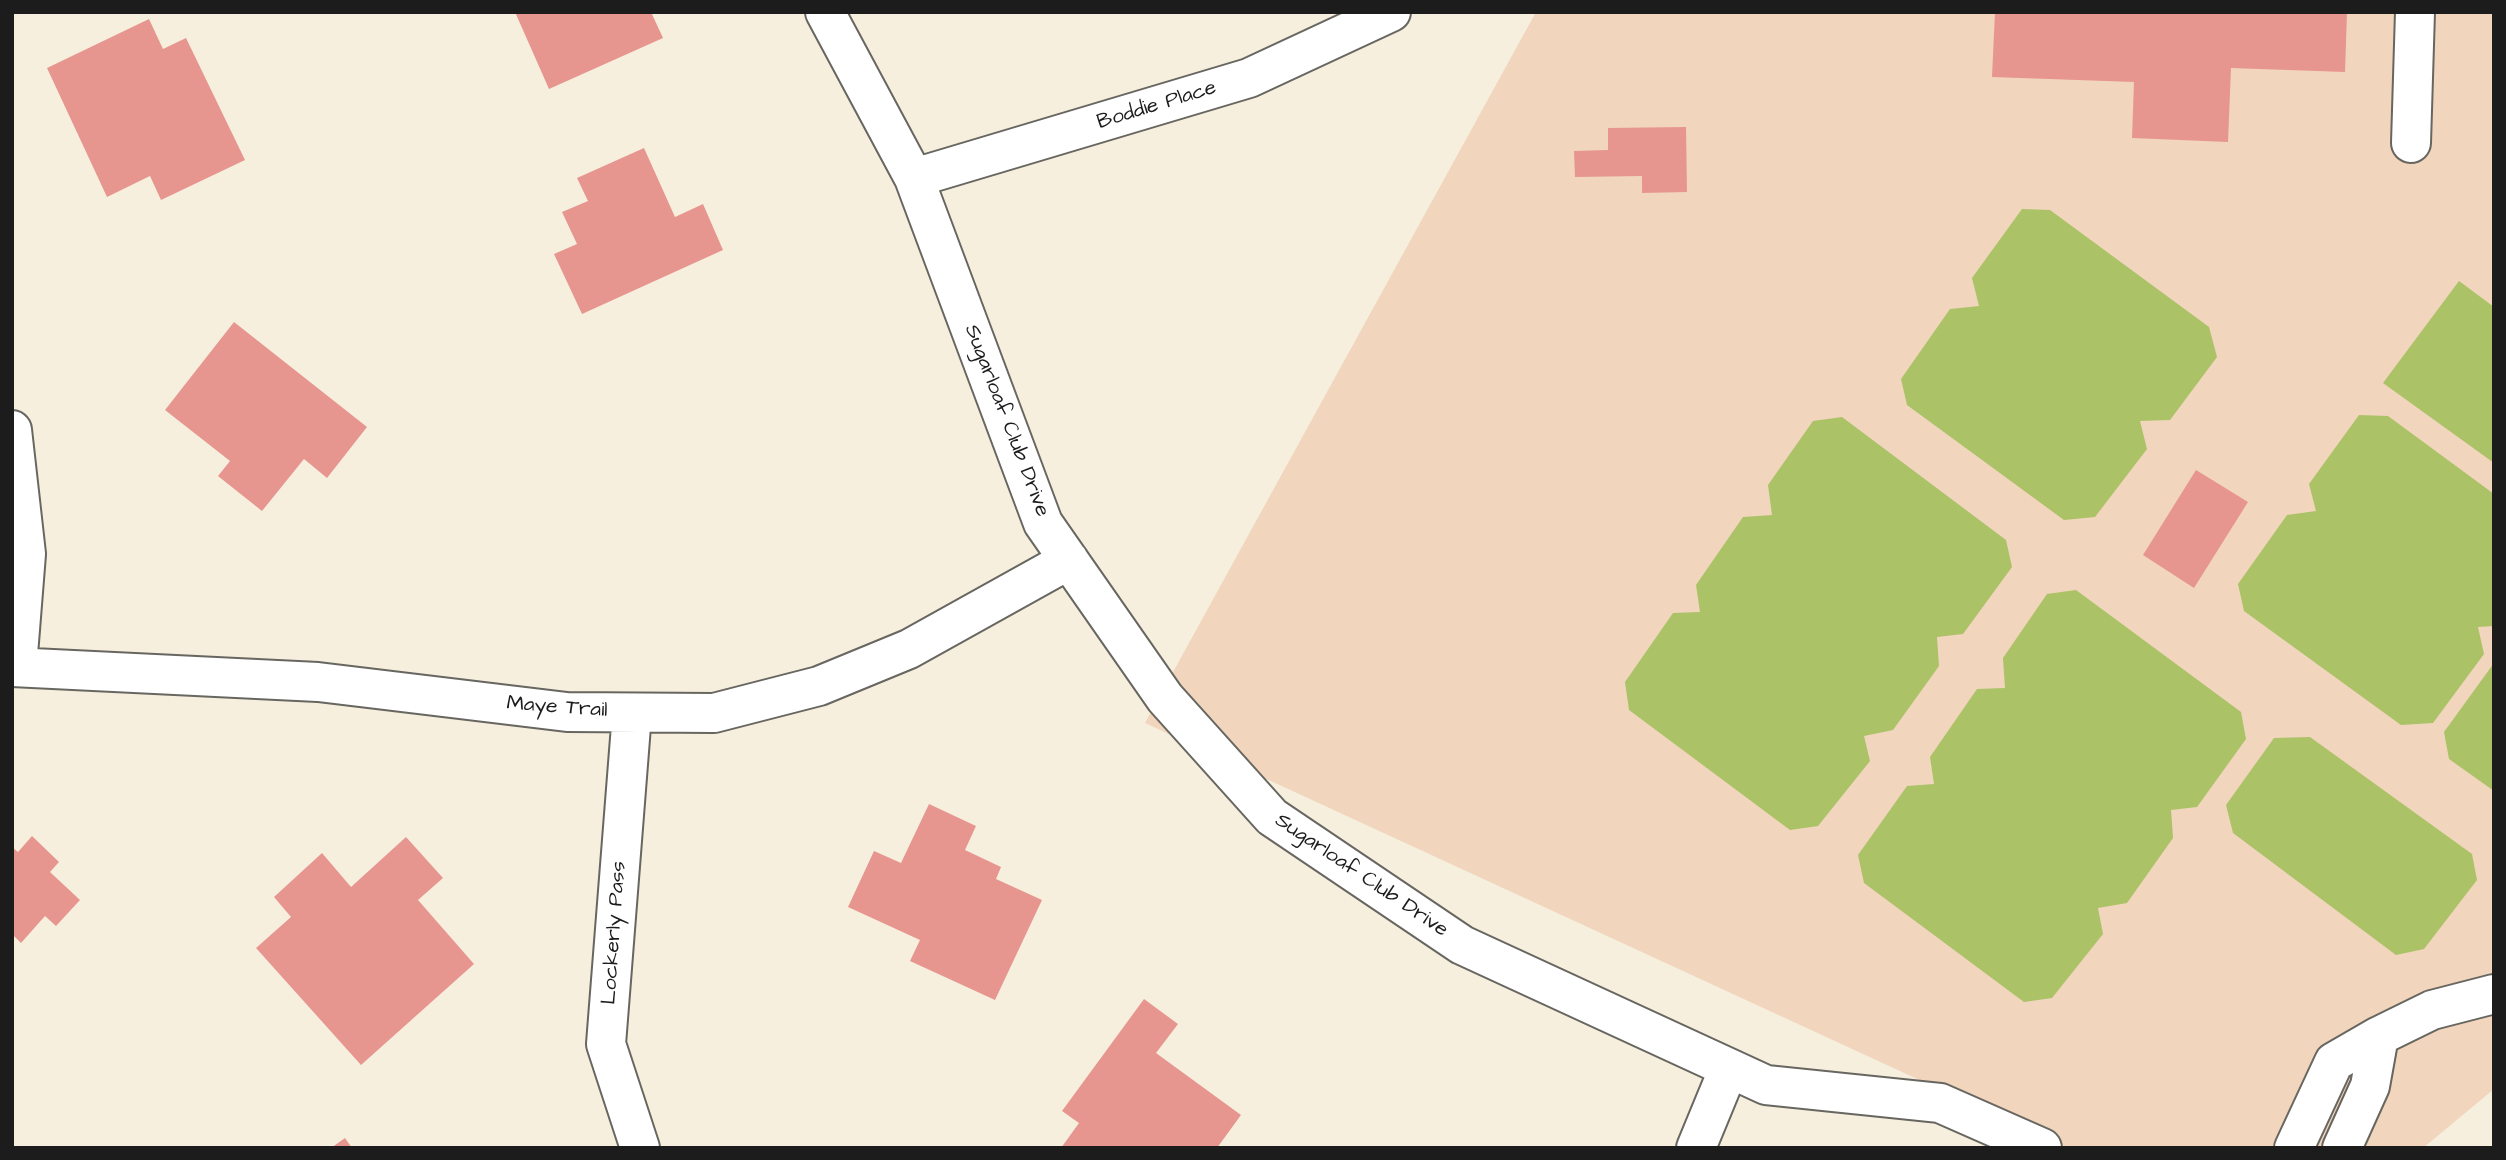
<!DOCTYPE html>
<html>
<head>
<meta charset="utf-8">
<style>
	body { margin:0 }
	#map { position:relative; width:2506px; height:1160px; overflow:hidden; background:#f6efde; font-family:"Architects Daughter",sans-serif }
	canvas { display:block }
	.frame { position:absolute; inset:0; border:14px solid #1c1c1c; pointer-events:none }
</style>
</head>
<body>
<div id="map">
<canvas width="2506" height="1160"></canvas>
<div class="frame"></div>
</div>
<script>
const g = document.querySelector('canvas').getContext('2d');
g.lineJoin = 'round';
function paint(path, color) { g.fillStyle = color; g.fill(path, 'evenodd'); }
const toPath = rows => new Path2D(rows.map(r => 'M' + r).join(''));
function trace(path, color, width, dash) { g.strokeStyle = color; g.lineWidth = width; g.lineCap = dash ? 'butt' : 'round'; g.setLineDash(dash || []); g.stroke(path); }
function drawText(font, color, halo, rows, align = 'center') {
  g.font = font + ' "Architects Daughter",sans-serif'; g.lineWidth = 6; g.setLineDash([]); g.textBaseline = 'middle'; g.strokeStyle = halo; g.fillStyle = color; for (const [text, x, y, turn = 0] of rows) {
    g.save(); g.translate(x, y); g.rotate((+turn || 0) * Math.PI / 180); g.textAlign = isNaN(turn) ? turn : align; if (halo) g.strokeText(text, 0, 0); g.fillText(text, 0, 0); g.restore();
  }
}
paint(toPath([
	[1536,12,2494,12,2494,1089,2423,1148,2067,1148,1145,723]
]), '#f1d5bd');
paint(toPath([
	[2022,209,2050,210,2209,327,2217,357,2170,420,2140,421,2147,449,2095,517,2064,520,1907,405,1901,379,1950,309,1979,306,1972,278],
	[2459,281,2494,307,2494,463,2383,383],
	[2359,415,2388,416,2494,494,2494,626,2478,627,2484,654,2433,723,2401,725,2244,611,2238,584,2287,515,2316,511,2309,484],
	[1842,417,2006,540,2012,567,1963,634,1937,637,1939,666,1893,730,1864,736,1870,761,1818,826,1790,830,1629,710,1625,682,1673,613,1700,612,1696,585,1743,517,1772,515,1768,485,1813,421],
	[2076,590,2241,712,2246,739,2197,807,2171,810,2173,838,2127,903,2098,908,2103,934,2052,998,2024,1002,1864,883,1858,855,1907,786,1934,784,1930,757,1977,689,2005,688,2003,658,2047,594],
	[2494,663,2494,791,2449,759,2444,732],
	[2310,737,2472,854,2477,880,2424,949,2396,955,2233,833,2226,805,2274,738]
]), '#abc267');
paint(toPath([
	[515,12,651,12,663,38,549,89],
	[1995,12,2347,12,2345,72,2231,68,2228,142,2132,138,2134,82,1992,77],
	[149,19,163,49,186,38,245,160,161,200,150,176,107,197,47,68],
	[1686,127,1687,192,1642,193,1642,176,1575,177,1574,151,1608,150,1608,128],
	[644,148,675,217,703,204,723,250,582,314,554,254,577,244,562,212,588,201,577,178],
	[234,322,367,427,327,478,304,459,262,511,218,476,230,461,165,410],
	[2196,470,2248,502,2194,588,2143,555],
	[929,804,976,826,965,850,1001,867,996,879,1042,900,995,1000,910,961,920,940,848,907,874,851,901,863],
	[32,836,59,862,50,872,80,900,56,926,45,916,21,943,12,934,12,847,18,852],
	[406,837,443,878,418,900,474,964,361,1065,256,948,291,917,274,897,322,853,351,887],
	[1144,999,1178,1024,1156,1053,1241,1115,1217,1148,1061,1148,1079,1123,1062,1111],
	[345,1138,352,1148,331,1148]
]), '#e7968f');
const minor = toPath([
	[825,12,914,178,1043,523,1165,698,1272,817,1462,945,1766,1085,1940,1103,2042,1148],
	[2411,143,2415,12],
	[914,178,1249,78,1391,12],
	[12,430,26,554,17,667],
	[12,667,318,682,567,712,714,713,819,686,909,649,1069,560],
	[632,713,606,1044,640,1148],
	[1696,1148,1729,1068],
	[2294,1148,2334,1062,2379,1036,2432,1010,2494,994],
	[2342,1148,2370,1086,2379,1036]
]);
trace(minor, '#686660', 42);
trace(minor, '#fff', 38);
drawText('21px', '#1c1c1c', '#fff', [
	["Boddie Place",1157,106,-17],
	["Sugarloaf Club Drive",1006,421,69],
	["Maye Trail",557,708,4],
	["Sugarloaf Club Drive",1361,876,34],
	["Lockerly Pass",615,933,-86]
]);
</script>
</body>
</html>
